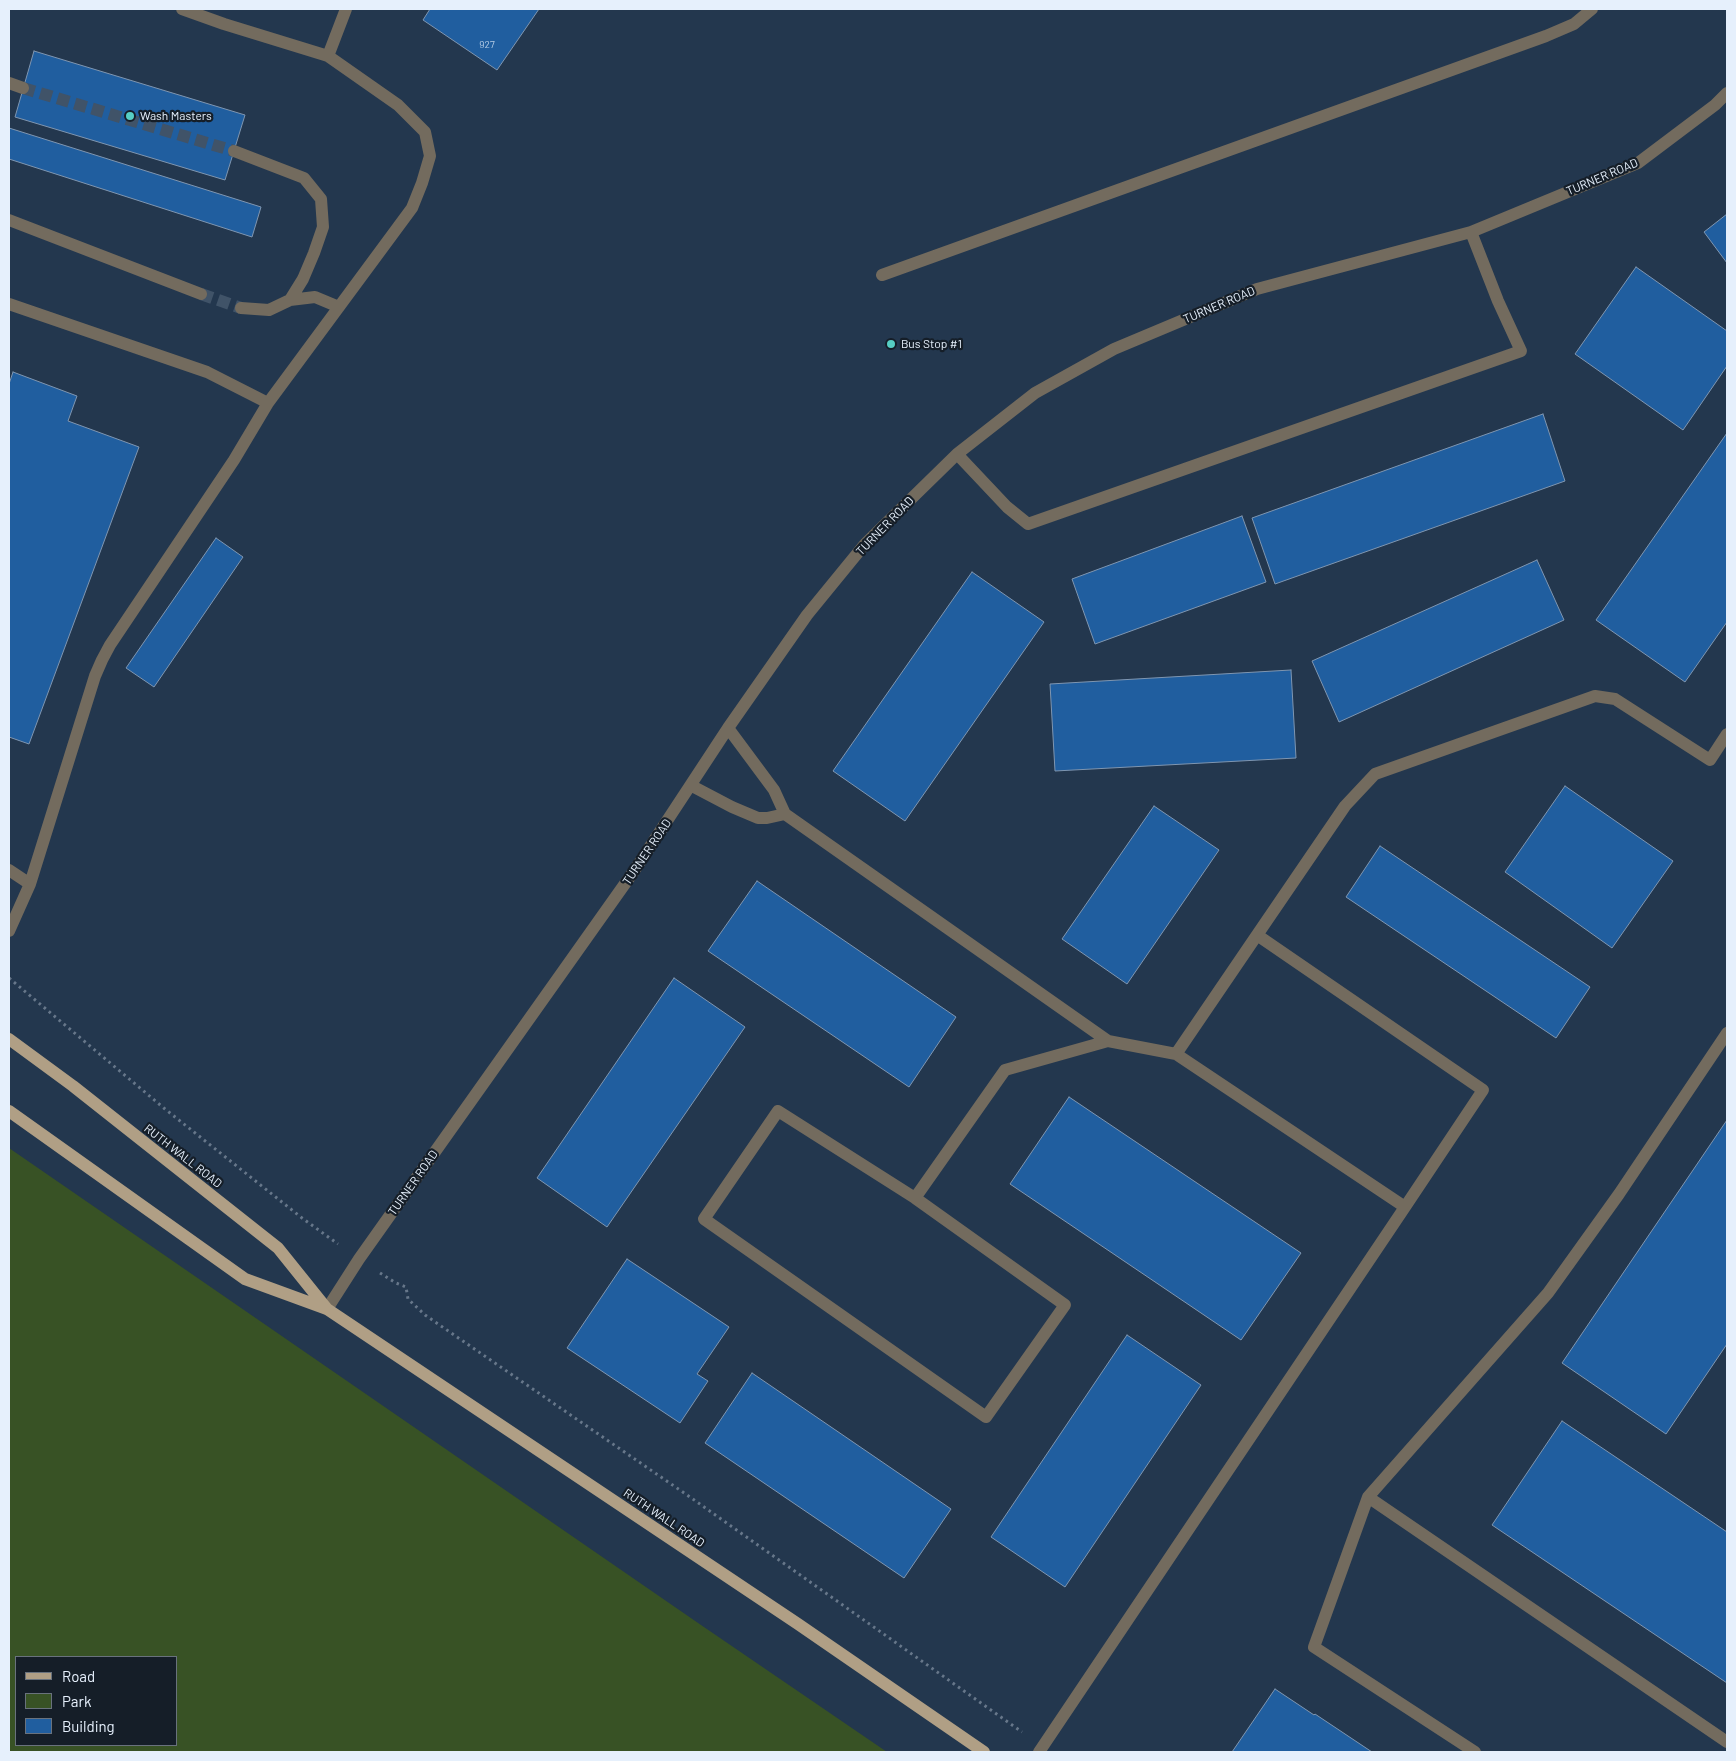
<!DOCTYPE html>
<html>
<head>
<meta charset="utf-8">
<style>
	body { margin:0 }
	#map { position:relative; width:1736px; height:1761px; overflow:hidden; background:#23374e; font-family:Barlow,sans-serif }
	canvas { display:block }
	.frame { position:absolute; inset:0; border:10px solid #e6f0fc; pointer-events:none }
	.legend { position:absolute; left:15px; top:1656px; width:162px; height:90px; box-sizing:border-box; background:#151e28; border:1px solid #69727d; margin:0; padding:6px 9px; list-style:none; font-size:15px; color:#e6f0fc }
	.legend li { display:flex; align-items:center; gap:10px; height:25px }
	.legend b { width:25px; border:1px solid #69727d }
</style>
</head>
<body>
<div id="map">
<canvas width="1736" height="1761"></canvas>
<div class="frame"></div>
<ul class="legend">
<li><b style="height:6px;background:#b09f85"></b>Road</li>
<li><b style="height:14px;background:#385225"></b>Park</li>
<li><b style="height:14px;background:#205e9f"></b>Building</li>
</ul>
</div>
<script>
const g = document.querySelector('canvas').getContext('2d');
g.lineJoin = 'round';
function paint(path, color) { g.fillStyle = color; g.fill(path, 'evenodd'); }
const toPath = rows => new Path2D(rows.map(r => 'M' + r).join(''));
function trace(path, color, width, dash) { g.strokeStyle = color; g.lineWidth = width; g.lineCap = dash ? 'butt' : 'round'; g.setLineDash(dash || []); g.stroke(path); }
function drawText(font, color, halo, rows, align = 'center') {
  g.font = font + ' Barlow,sans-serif'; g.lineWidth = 4.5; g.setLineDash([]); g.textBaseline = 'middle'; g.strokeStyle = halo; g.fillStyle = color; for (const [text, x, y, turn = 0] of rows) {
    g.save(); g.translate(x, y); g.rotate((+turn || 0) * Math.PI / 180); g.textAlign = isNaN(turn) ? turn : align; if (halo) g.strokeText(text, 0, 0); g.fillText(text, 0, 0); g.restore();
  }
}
paint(toPath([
	[9,1148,701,1625,887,1752,9,1752],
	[16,1657,176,1657,176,1745,16,1745]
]), '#385225');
const building = toPath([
	[430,9,539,9,497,70,423,20,430,9],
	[34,51,245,115,225,180,15,117,34,51],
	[9,128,261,207,252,237,9,159,9,128],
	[1727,214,1727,263,1704,232,1727,214],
	[1636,267,1727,331,1727,366,1683,430,1575,354,1636,267],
	[13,372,77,396,68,421,139,447,29,744,9,737,9,384,13,372],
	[1543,414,1565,481,1275,584,1252,518,1543,414],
	[1727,433,1727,622,1685,682,1596,620,1727,433],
	[1242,516,1266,582,1095,644,1072,579,1242,516],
	[216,538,243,557,154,687,126,668,216,538],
	[1537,560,1564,620,1339,722,1312,661,1537,560],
	[972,572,1044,622,905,821,833,771,972,572],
	[1291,670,1296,758,1055,771,1050,684,1291,670],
	[1565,786,1673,861,1612,948,1505,872,1565,786],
	[1154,806,1219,850,1127,984,1062,939,1154,806],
	[1380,846,1590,987,1556,1038,1346,897,1380,846],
	[757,881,956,1017,909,1087,708,951,757,881],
	[674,978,745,1027,607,1227,537,1178,674,978],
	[1069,1097,1301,1253,1241,1340,1010,1184,1069,1097],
	[1727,1120,1727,1344,1666,1434,1562,1363,1727,1120],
	[627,1259,729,1327,697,1374,708,1381,680,1423,567,1348,627,1259],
	[1127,1335,1201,1385,1065,1587,991,1537,1127,1335],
	[752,1373,951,1509,904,1578,705,1443,752,1373],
	[1562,1421,1727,1532,1727,1683,1492,1525,1562,1421],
	[1275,1689,1314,1715,1315,1714,1372,1752,1232,1752,1275,1689]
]);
paint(building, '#205e9f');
trace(building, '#7f96b1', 1);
trace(toPath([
	[23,88,234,151],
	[201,294,241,308]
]), '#405368', 12, [12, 6]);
trace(toPath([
	[9,978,165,1109,302,1218,338,1244],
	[380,1273,396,1283,406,1287,408,1299,425,1315,690,1497,1022,1732]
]), '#67778a', 3, [2.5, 4]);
trace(toPath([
	[182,9,224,24,328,56,398,105,425,132,430,156,422,183,412,208,268,403],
	[328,56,346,9],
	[9,83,23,88],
	[234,151,304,178,321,199,323,227,314,253,303,279,290,300,269,310,241,308],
	[9,220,201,294],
	[882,275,1546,36,1574,24,1592,9],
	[290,300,315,297,339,307],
	[9,304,207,372,268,403,234,460,110,645,102,660,95,676,30,884,9,931],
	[957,454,1007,507,1028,524,1521,351,1498,301,1471,232],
	[728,728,774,790,785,814,1108,1041,1176,1054],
	[692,786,732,807,758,818,767,818,785,814],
	[9,870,30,884],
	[1257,935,1345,806,1375,774,1595,696,1615,699,1710,760,1727,734],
	[915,1198,1065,1305,986,1417,704,1219,778,1111,915,1198,1005,1070,1108,1041],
	[327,1309,359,1259,634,871,728,728,807,615,865,544,957,454,1035,393,1114,349,1257,289,1471,232,1638,163,1715,105,1727,93],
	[1368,1497,1727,1742],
	[1039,1752,1405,1207,1483,1090,1257,935,1176,1054,1405,1207],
	[1475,1752,1314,1647,1368,1497,1548,1293,1619,1194,1727,1033]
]), '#736b5e', 12);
trace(toPath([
	[9,1039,73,1086,278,1248,327,1309],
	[9,1111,245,1279,327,1309,798,1624,984,1752]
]), '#b09f85', 12);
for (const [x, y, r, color] of [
	[130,116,5,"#56cec4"],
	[891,344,5,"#56cec4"]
]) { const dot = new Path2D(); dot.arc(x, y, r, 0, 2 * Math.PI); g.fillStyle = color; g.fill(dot); trace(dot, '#151e28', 2); }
drawText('10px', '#b4cce5', null, [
	["927",487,45]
]);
drawText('12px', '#e6f0fc', '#151e28', [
	["Wash Masters",140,116],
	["Bus Stop #1",901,344]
], 'left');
drawText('12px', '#e6f0fc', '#151e28', [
	["TURNER ROAD",1602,177,-23],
	["TURNER ROAD",1219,305,-23],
	["TURNER ROAD",885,526,-46],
	["TURNER ROAD",647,852,-56],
	["RUTH WALL ROAD",183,1156,38],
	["TURNER ROAD",413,1183,-55],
	["RUTH WALL ROAD",664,1518,34]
]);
</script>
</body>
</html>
